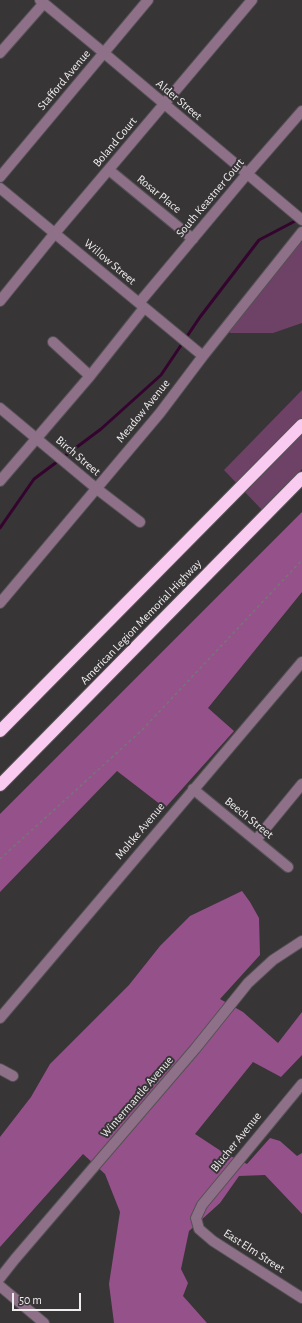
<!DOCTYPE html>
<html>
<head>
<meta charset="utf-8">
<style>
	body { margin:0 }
	#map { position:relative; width:302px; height:1323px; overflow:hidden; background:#383537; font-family:"Alegreya Sans",sans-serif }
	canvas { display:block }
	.scale { position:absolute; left:12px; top:1293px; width:69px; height:18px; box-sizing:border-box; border:2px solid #efedee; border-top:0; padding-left:5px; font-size:12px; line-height:14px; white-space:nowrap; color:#efedee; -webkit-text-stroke:3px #383537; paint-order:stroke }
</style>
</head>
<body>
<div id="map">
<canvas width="302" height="1323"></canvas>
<div class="scale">50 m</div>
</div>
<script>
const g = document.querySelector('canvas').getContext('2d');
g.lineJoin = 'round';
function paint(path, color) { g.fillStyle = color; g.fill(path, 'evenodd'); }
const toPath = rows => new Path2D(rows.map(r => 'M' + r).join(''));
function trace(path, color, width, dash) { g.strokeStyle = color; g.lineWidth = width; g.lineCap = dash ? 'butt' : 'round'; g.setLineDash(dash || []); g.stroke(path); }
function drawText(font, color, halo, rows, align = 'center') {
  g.font = font + ' "Alegreya Sans",sans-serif'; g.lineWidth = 4; g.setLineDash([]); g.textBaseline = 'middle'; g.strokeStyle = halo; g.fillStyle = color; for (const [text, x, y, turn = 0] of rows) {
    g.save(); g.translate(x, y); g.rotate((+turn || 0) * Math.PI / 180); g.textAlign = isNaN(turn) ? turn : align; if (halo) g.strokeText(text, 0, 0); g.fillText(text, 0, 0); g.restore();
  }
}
paint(toPath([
	[302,229,302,323,273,333,231,333,220,329],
	[302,390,302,469,262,510,224,470]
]), '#6e4166');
paint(toPath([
	[302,512,302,592,208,708,234,731,165,808,117,771,0,892,0,814],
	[242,891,250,902,259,918,260,955,220,999,243,1012,278,1043,302,1012,302,1055,281,1077,253,1062,195,1134,224,1153,247,1164,270,1138,280,1141,297,1156,302,1153,302,1214,265,1175,239,1176,220,1203,189,1231,181,1269,188,1283,183,1296,207,1323,114,1323,109,1284,120,1212,105,1174,83,1154,0,1247,0,1137,31,1097,50,1064,129,985,160,946,190,916]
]), '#95518a');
trace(toPath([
	[0,528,34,479,101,429,161,375,200,317,259,240,299,219]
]), '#34042f', 3);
const minor = toPath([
	[40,0,104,53,302,220],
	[0,53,44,3],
	[109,170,193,239],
	[0,177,148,0],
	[0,188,203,356],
	[0,301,55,233,252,0],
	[139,303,247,174,302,111],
	[53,342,90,376],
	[0,408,97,489,140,522],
	[0,481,90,376,144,308],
	[0,603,160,413,203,356,302,232],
	[193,789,288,867],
	[256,840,302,784],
	[0,1018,302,662],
	[0,1069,13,1076],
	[302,1084,202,1205,196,1218,199,1229,213,1241,302,1298],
	[0,1278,15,1259,195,1049,248,983,273,960,302,941],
	[0,1286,44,1323]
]);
const highway = toPath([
	[0,731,302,425],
	[0,785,302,478]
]);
trace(minor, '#555254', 12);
trace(highway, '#555254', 14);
trace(toPath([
	[0,859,142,730,302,560]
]), '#777576', 1.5, [3, 3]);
trace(minor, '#8f7089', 10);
trace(highway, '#f9cbf0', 12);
drawText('12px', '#efedee', '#383537', [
	["Stafford Avenue",64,80,-50],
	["Alder Street",179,100,40],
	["Boland Court",115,142,-50],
	["Rosar Place",159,194,39],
	["South Keastner Court",210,198,-50],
	["Willow Street",110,262,40],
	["Meadow Avenue",143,411,-51],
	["Birch Street",78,456,40],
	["American Legion Memorial Highway",141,622,-46],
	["Beech Street",249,818,39],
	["Moltke Avenue",140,831,-50],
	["Wintermantle Avenue",137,1097,-49],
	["Blucher Avenue",236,1142,-51],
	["East Elm Street",254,1251,33]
]);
</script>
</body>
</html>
